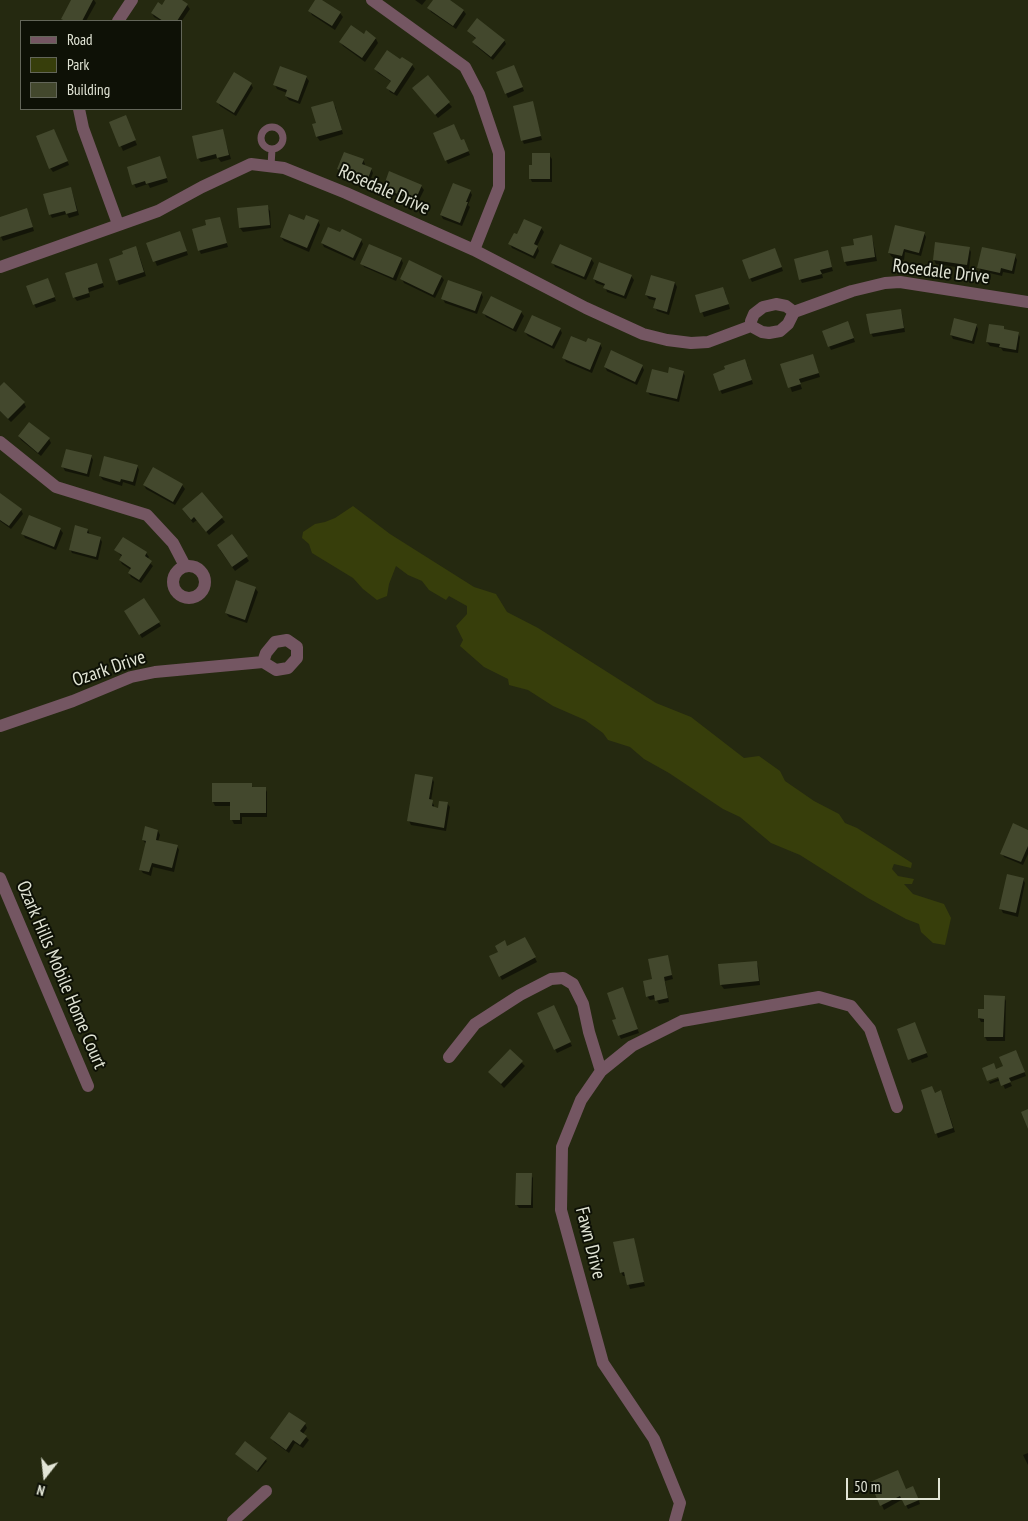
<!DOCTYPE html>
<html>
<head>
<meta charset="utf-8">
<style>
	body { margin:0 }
	#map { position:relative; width:1028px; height:1521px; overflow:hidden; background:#252910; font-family:"PT Sans Narrow",sans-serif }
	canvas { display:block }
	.legend { position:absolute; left:20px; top:20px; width:162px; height:90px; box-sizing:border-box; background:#0e1106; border:1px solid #636659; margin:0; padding:6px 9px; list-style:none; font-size:15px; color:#e2e5d6 }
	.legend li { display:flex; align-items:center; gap:10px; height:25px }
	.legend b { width:25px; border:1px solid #636659 }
	.north { position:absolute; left:20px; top:1451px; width:50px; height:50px; -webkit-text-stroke:4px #0e1106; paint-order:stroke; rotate:196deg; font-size:14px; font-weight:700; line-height:20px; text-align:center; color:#e2e5d6 }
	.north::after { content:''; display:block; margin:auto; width:18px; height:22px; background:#e2e5d6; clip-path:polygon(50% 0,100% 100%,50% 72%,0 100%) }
	.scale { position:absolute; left:846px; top:1478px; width:94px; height:22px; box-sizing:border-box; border:2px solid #e2e5d6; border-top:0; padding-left:6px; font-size:15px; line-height:18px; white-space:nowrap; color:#e2e5d6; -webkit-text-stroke:4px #0e1106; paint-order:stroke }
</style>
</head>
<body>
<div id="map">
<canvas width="1028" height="1521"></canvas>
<ul class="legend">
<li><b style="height:6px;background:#745662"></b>Road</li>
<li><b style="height:14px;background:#373e0b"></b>Park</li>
<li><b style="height:14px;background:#43482d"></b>Building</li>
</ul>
<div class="north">N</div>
<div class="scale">50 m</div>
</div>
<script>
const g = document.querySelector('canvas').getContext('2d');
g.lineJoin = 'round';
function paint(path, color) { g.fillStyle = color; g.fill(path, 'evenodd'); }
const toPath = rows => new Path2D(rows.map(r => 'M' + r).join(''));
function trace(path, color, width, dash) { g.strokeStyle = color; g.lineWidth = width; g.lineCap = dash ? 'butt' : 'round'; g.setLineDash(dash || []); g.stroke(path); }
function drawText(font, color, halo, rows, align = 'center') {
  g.font = font + ' "PT Sans Narrow",sans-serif'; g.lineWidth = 4; g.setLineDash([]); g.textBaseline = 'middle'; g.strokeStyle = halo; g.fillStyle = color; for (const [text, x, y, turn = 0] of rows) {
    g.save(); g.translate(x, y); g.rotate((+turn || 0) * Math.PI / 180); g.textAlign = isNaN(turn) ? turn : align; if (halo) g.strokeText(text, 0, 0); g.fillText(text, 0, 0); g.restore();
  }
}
paint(toPath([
	[353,506,390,534,474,587,496,594,507,612,538,628,656,703,691,717,744,758,759,756,780,771,785,781,814,801,839,814,845,823,857,828,912,863,911,868,894,864,892,869,898,876,914,879,912,884,904,884,913,894,944,904,951,918,945,945,933,943,921,932,919,924,906,919,868,898,800,855,771,843,740,817,723,809,669,773,644,759,630,747,608,740,603,733,585,720,553,706,528,690,509,685,508,679,484,667,460,646,463,640,456,626,467,614,467,606,449,596,446,600,429,590,422,581,408,575,396,566,389,584,387,596,377,600,363,589,353,578,312,553,309,544,302,538,303,532,315,524,325,522,335,518]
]), '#373e0b');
paint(toPath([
	[73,0,94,0,96,3,86,21,64,21,62,19],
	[166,0,180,0,187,5,190,9,181,22,161,21,154,17,152,13,162,7],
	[317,0,320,0,340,13,343,17,335,30,312,15,310,11],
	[415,0,426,0,422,5],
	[434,0,448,0,463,10,466,14,456,29,431,12,429,8],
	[468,31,504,40,506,44,493,60,476,46,474,42,476,39],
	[366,32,376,39,378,43,365,62,343,46,340,42,364,35],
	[401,61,412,65,415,69,397,96,390,92,388,88,392,82,378,73,375,69],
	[516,71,524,91,508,98,497,73],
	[306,77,309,81,300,104,289,100,286,96,287,93,277,89,275,85],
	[427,77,452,107,438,118,416,92],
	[251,84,253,88,236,116,220,106,218,102],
	[532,103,542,140,524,144,522,140],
	[335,106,343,134,320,141,317,137],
	[127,121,137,145,123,151,111,123],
	[222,130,231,159,221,162,218,158,201,162,198,158],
	[56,134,69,165,53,172,50,168],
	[460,141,465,144,470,155,448,164,446,160],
	[549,155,552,159,552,182,532,182,530,178],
	[160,157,168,182,150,188,148,184,136,188,134,184],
	[363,160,365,164,364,166,371,169,373,173,369,184,341,173,339,169],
	[421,186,424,190,417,204,386,192,384,188],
	[71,188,79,215,69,218,67,214,52,218,50,214],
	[470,191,472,195,468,205,470,207,462,226,443,219,441,215],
	[267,207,270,211,271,228,243,232,240,228],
	[29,214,34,231,3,241,0,235,0,218],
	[219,218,228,247,201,254,199,250,208,226],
	[304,221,318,221,320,225,309,252,284,241,281,237],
	[541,228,544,232,537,246,539,251,535,259,512,248,510,244],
	[180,233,188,255,157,266,148,244],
	[924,233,926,237,921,256,905,252,904,260,892,257,889,253],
	[341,234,361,240,363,244,355,261,324,247,322,243],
	[871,237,873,241,877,261,847,266,845,262,855,246],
	[969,248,971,252,969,269,936,264,934,260],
	[138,252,146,276,119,285,110,260],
	[827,252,833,271,822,274,823,278,802,283,800,279],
	[777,254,783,271,752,282,750,278],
	[1015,256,1017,260,1014,274,1003,272,1002,276,981,271,979,267],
	[401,259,403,263,396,281,364,267,362,263],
	[591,259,594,263,586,280,555,267,553,263],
	[98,268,104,287,89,292,90,297,77,301,74,297],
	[441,276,444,280,435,298,404,283,402,279],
	[631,276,634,280,626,299,607,292,605,286,596,283,594,279],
	[652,276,675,283,677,287,669,315,657,311,655,307,657,301,649,299,646,295],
	[48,279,56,301,36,308,34,304],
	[725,292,730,309,704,317,696,296],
	[481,293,483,297,477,314,445,303,443,299],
	[900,310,902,314,905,332,873,337,871,333],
	[521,312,524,316,516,332,486,317,484,313],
	[976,325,978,329,974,344,953,339,951,335],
	[850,327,855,342,831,350,829,346],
	[1003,327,1005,331,1018,333,1020,337,1018,353,1003,351,1001,348,990,346,987,342],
	[560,329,562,333,554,349,528,336,525,332],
	[587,344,600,344,602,348,592,373,566,362,564,358],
	[814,359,820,377,800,383,802,389,792,392,782,365],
	[747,364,753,384,722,394,720,390],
	[642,366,644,370,637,385,607,371,605,367],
	[683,372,685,376,679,402,650,395,647,391,669,374],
	[0,388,24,403,26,407,11,422,0,411],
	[19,436,49,439,51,443,41,456,21,440],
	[91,456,93,460,89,477,65,471,63,467],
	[137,466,139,470,135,486,123,482,122,486,103,480,100,476],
	[144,485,182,485,185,489,175,505,146,489],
	[0,494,21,510,23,514,11,529,0,521],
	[202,494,225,522,209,535,197,520,193,523,183,510],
	[60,529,63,533,56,550,25,538,23,534],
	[88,530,90,535,100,538,102,542,98,560,72,553,70,549],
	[232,536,249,561,235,571,220,550],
	[116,550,146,553,149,557,147,560,153,566,141,583,131,577,129,573,131,570,122,564,120,560,122,557],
	[255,588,258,592,247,623,229,617,226,613],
	[144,599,161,626,142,638,125,611],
	[432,778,434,782,431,801,434,805,434,808,439,809,447,803,450,807,446,831,411,825,409,821],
	[251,784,253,788,265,788,267,792,267,817,242,817,242,824,234,824,232,820,232,806,215,806,213,802],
	[158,831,160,835,158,842,177,846,179,850,174,872,153,867,151,876,143,873,140,869,146,844,143,840],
	[1028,831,1028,854,1023,865,1004,857,1002,853],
	[1023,879,1025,883,1018,917,1003,913,1001,909],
	[525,938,537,962,502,980,490,957],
	[667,956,673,979,665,981,669,1002,659,1004,656,999,650,1000,647,996,654,980],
	[756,962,758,966,760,985,724,989,721,985],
	[623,988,639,1033,621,1039,619,1035,618,1020],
	[1004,997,1006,1001,1005,1041,987,1041,985,1037,985,1022,981,1022,979,1018,985,1011],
	[555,1011,572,1046,557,1053,555,1049],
	[917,1028,928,1057,912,1063,898,1030],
	[510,1051,525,1066,504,1088,490,1072],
	[1018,1055,1026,1076,1010,1082,1012,1086,1005,1089,1001,1080,990,1084,989,1082,1004,1076,996,1070,1005,1066],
	[922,1091,943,1096,955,1132,938,1138],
	[531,1175,533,1178,533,1208,519,1208,516,1204],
	[633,1239,645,1286,630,1289,626,1276,623,1276,621,1272],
	[305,1424,307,1428,303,1434,309,1440,303,1448,295,1443,289,1453,274,1442,272,1438],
	[246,1442,267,1461,258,1472,237,1455],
	[1028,1453,1028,1465,1023,1455],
	[872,1482,915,1491,920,1504,908,1509,903,1499,884,1510]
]), '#0007');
paint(toPath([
	[71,0,93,0,82,21,65,21,61,19],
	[165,0,182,0,188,4,177,21,163,21,151,13,158,2,162,5],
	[315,0,322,0,341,12,332,26,308,11],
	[433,0,450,0,464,10,453,26,427,8],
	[477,18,505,40,491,57,472,42,476,38,467,31],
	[351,25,364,34,366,30,376,38,362,58,339,42],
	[387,50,400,59,402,57,413,64,394,93,386,88,391,81,374,69],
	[514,65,523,87,505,94,496,72],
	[280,66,307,76,298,101,285,96,287,90,273,85],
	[234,72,252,83,234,113,216,102],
	[428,75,450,102,435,115,412,88],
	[333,101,342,130,316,137,312,124,316,123,311,107],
	[533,101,541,136,521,141,513,106],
	[126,115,136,140,119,147,109,122],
	[454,124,461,140,464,139,469,151,445,161,433,133],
	[54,129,68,161,49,169,36,136],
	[223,129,229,155,217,158,216,154,197,159,192,136],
	[344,152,364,159,362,164,372,168,367,181,337,169],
	[532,153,550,153,550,179,529,179,529,165,532,165],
	[160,156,167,178,146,184,145,181,132,185,127,167],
	[389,171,422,185,415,201,383,188],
	[453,183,471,190,466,202,468,202,460,223,440,215],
	[71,187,77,211,66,214,65,211,49,215,43,194],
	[268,205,270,225,239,228,237,208],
	[27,208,33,227,0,237,0,217],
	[289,214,304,220,306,215,319,220,307,248,280,237],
	[220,217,227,243,198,251,192,229,206,225,205,220],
	[524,219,542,227,534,244,538,246,533,256,508,244,514,233,517,234],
	[895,225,925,232,919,253,904,249,902,256,888,253],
	[328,227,340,232,342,229,362,239,353,258,321,243],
	[180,231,187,251,153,262,146,243],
	[872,235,875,257,844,262,841,247,854,245,853,239],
	[935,242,970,247,967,265,933,260],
	[369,244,402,258,393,278,360,264],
	[560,244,592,258,584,277,551,263],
	[136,246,144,272,116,281,109,259,123,254,122,251],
	[982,247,1016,254,1012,271,1001,268,1000,273,977,268],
	[775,248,782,267,749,279,742,260],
	[828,250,832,267,820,270,822,274,799,280,794,259],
	[409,260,442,276,433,295,400,279],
	[599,262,632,275,624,296,603,288,605,284,593,279],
	[97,263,103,283,88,288,89,293,73,298,65,273],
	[651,275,675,282,667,312,653,308,656,298,645,295],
	[48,278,55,297,33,305,26,286],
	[448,280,482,292,475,311,441,299],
	[723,287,729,304,700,313,695,295],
	[491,296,522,311,513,329,482,313],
	[901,309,904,328,870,334,866,314],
	[532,315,561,328,552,346,524,332],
	[954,318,977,324,972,341,950,335],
	[848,321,854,338,828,347,822,331],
	[989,324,1004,326,1004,329,1019,332,1016,350,999,347,1000,344,986,342],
	[571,336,586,342,588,338,601,343,590,370,562,358],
	[611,350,643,365,635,382,604,367],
	[813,354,819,373,799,379,801,384,788,388,780,364],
	[745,359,752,380,719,391,713,374,725,369,724,366],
	[669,367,684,371,677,399,646,392,652,369,668,373],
	[4,382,25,402,8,419,0,411,0,386],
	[29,422,50,438,38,453,18,436],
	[66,449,92,455,87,474,61,467],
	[104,456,138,465,133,482,121,479,120,482,99,476],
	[153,467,183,484,173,502,143,485],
	[202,492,223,517,206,532,194,517,191,520,182,509],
	[0,493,22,509,9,526,0,520],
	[29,515,61,528,54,547,21,534],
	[75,525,88,529,87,533,101,537,96,557,69,550],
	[232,534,248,556,232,567,217,545],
	[123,537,147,552,145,556,152,561,139,580,128,573,131,568,119,560,122,555,114,550],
	[236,580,256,587,245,620,225,613],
	[144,598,160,622,139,635,124,611],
	[415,774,433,777,429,799,433,800,432,806,438,808,439,801,448,802,444,828,407,821],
	[212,783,252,783,252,787,266,787,266,813,240,813,240,820,230,820,230,802,212,802],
	[1013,823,1028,830,1028,846,1021,862,1000,854],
	[145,826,158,830,156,840,178,845,172,868,152,863,149,872,139,870,146,841,142,840],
	[1007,874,1024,878,1016,913,999,909],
	[525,937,536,957,499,977,489,956,498,952,495,946,505,940,507,946],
	[668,955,672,975,664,977,668,998,655,1001,654,995,646,997,643,981,652,979,648,959],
	[757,961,759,981,720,985,718,964],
	[623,987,638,1029,618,1036,612,1020,616,1019,607,993],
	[984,995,1005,996,1003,1037,984,1037,984,1019,978,1018,978,1009,984,1009],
	[554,1005,571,1042,554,1050,537,1013],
	[915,1022,927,1053,908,1060,897,1029],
	[510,1049,523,1061,501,1084,488,1072],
	[1016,1050,1025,1072,1009,1078,1011,1082,1001,1086,998,1077,987,1081,982,1068,994,1063,996,1069,1003,1066,999,1057],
	[932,1086,935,1093,941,1090,953,1128,935,1134,921,1090],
	[1028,1109,1028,1129,1021,1112],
	[516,1173,532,1173,531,1205,515,1205],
	[634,1238,644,1282,627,1285,624,1272,620,1273,613,1242],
	[289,1412,306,1423,300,1431,307,1436,300,1445,293,1440,286,1450,270,1438],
	[245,1441,267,1458,257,1471,235,1454],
	[898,1470,906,1489,913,1486,919,1500,905,1506,900,1496,880,1506,870,1482]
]), '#43482d');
trace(toPath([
	'261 138a11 11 0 1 1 22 0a11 11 0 1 1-22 0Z',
	[271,166,272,149]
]), '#745662', 7);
trace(toPath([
	[372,0,465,67,479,94,499,153,499,187,474,250],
	[118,21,132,0],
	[79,109,83,128,118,224],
	[0,267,158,211,202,187,251,164,284,168,346,193,474,250,586,308,643,334,667,340,691,343,708,342,751,326,751,321,754,314,763,307,776,304,786,306,794,312,852,291,885,283,900,282,1028,302],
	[751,326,762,332,769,333,780,331,788,324,794,312],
	[0,442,56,487,147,515,173,543,185,566],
	'173 582a16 16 0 1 1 32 0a16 16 0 1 1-32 0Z',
	[0,726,73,701,131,677,155,672,263,662,276,670,288,668,297,658,297,647,287,640,275,642,266,653,263,662],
	[0,878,88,1086],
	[449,1057,475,1024,520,995,551,979,563,978,573,984,583,1004,589,1032,601,1071],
	[233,1521,266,1491],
	[675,1521,680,1503,654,1439,603,1363,561,1210,562,1147,581,1100,601,1071,632,1046,682,1021,819,997,851,1006,870,1029,897,1107]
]), '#745662', 12);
drawText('19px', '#e2e5d6', '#0e1106', [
	["Rosedale Drive",384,190,24],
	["Rosedale Drive",941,272,7],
	["Ozark Drive",109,669,-19],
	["Ozark Hills Mobile Home Court",61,975,67],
	["Fawn Drive",590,1243,76]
]);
</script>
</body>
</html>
